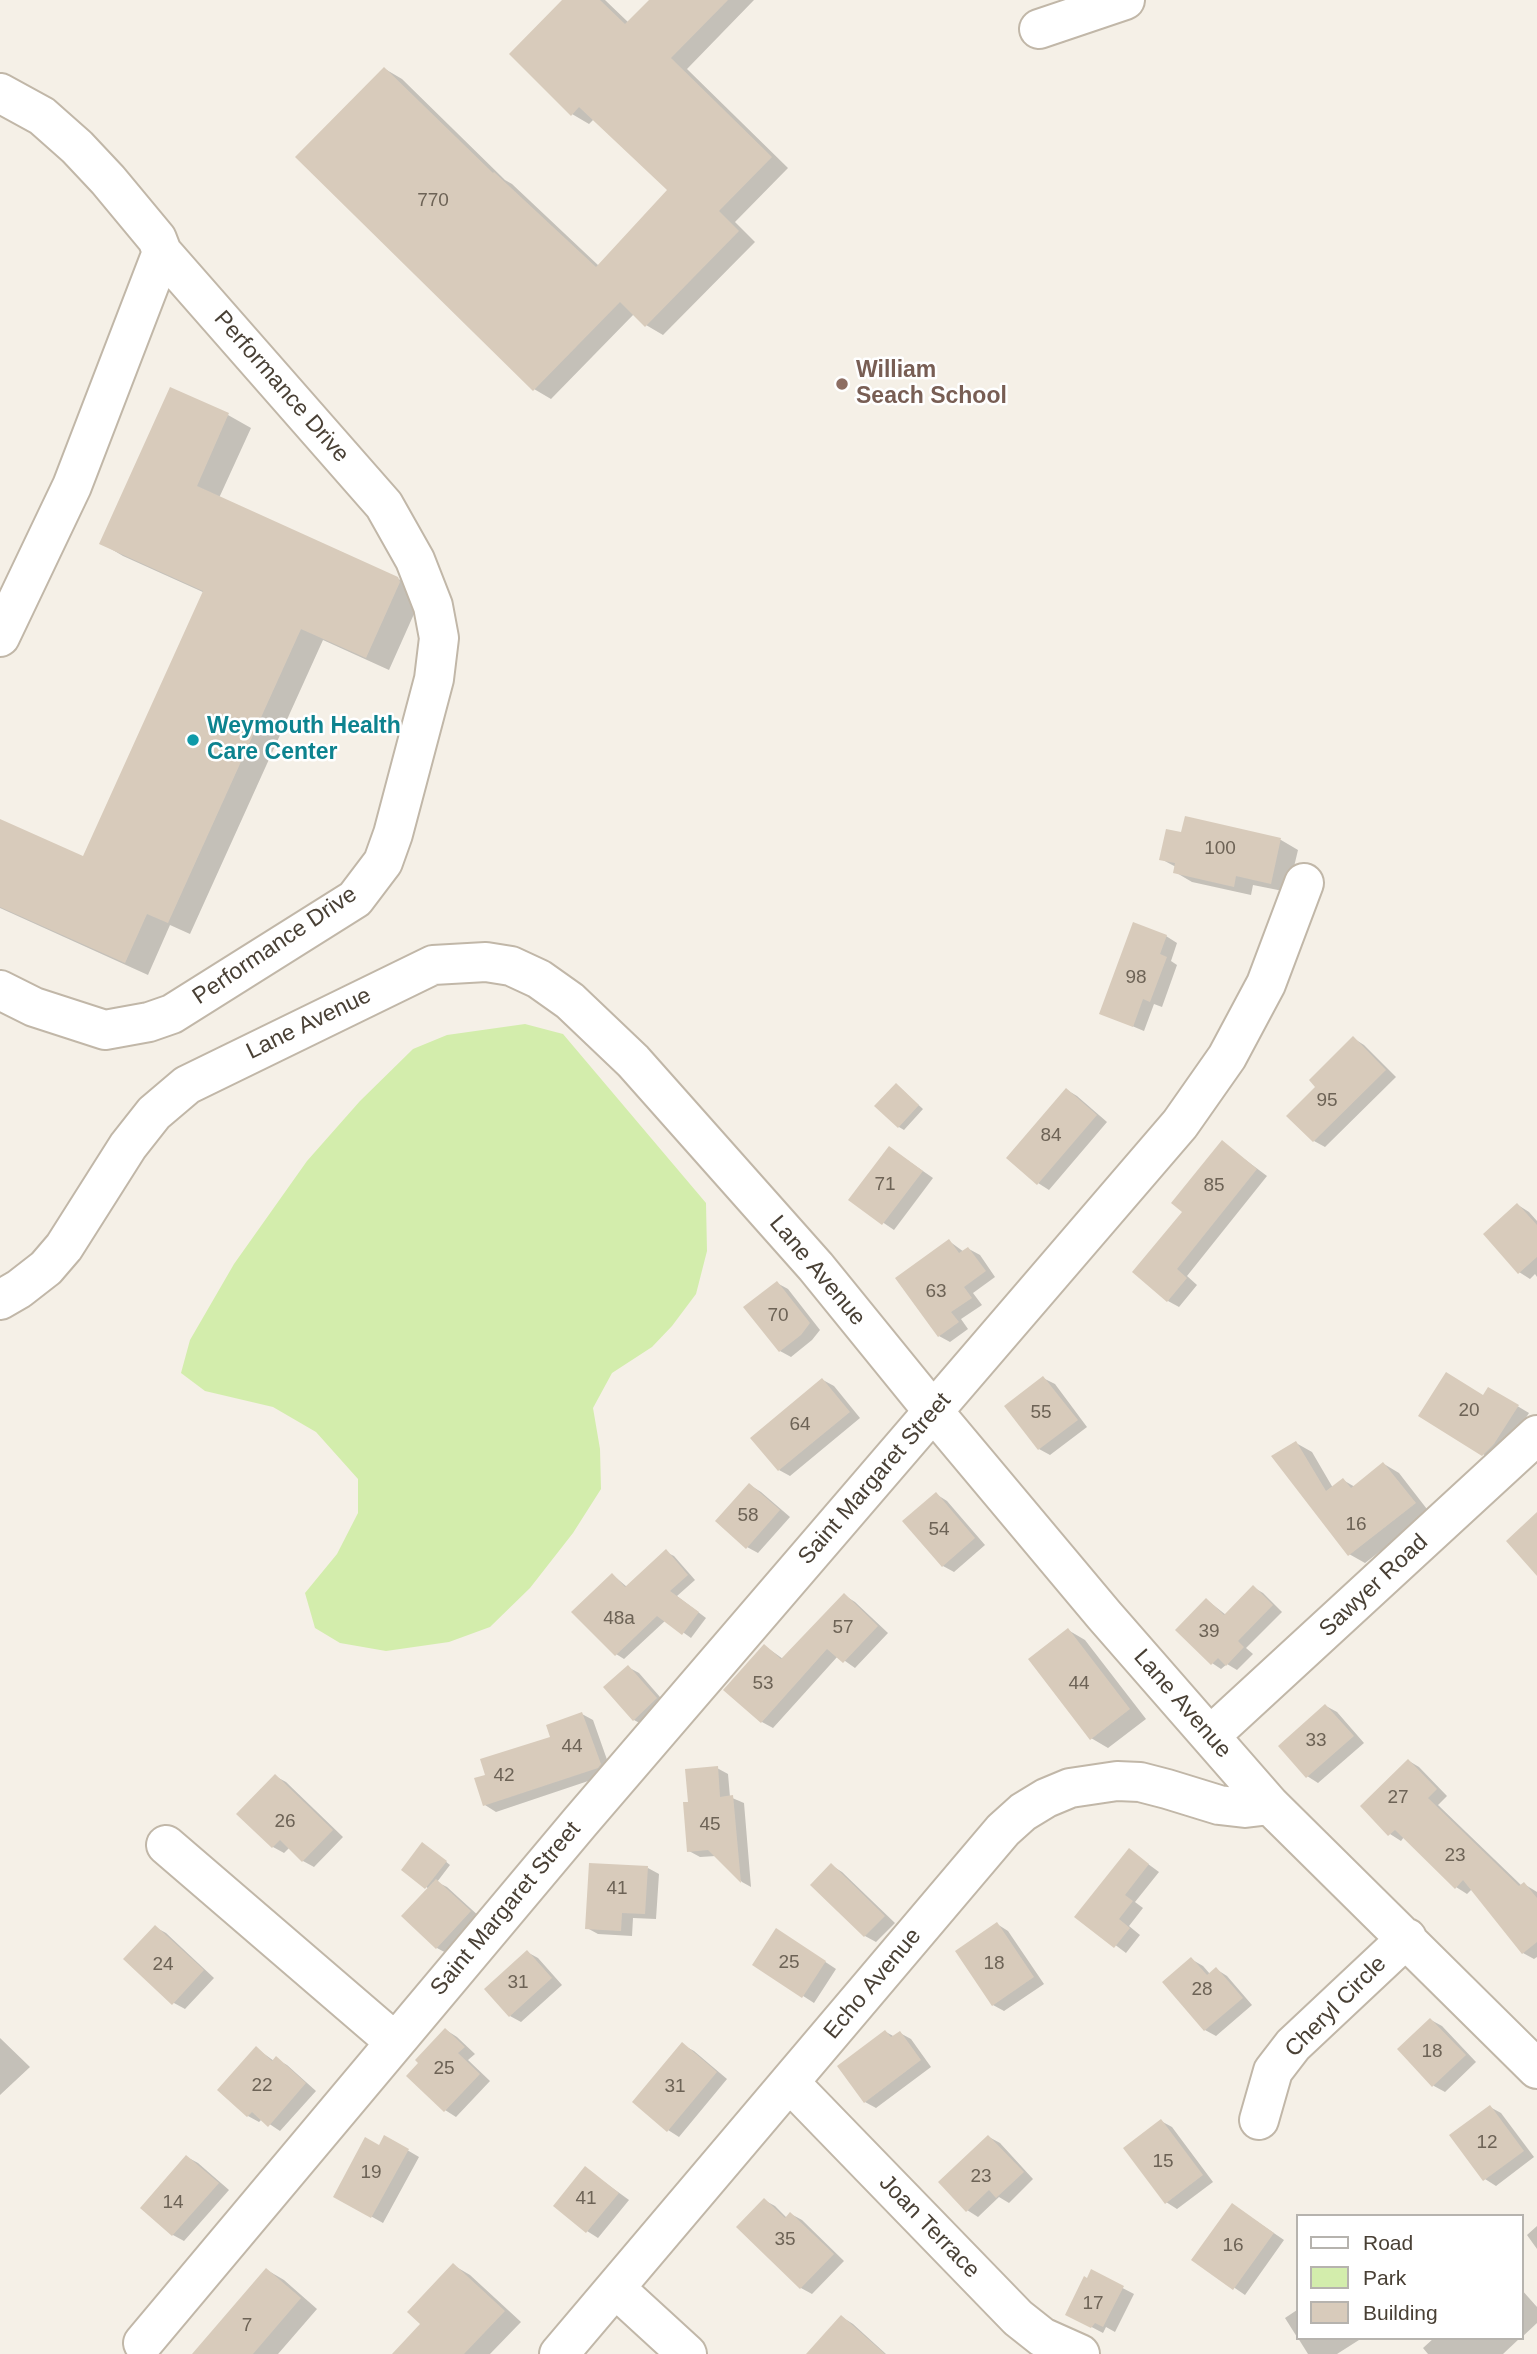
<!DOCTYPE html>
<html>
<head>
<meta charset="utf-8">
<style>
	body { margin:0 }
	#map { position:relative; width:1537px; height:2354px; overflow:hidden; background:#f5f0e7; font-family:Helvetica,sans-serif }
	canvas { display:block }
	.legend { position:absolute; left:1296px; top:2214px; width:228px; height:126px; box-sizing:border-box; background:#fff; border:2px solid #b6b3ae; margin:0; padding:9px 12px; list-style:none; font-size:21px; color:#494035 }
	.legend li { display:flex; align-items:center; gap:14px; height:35px }
	.legend b { width:35px; border:2px solid #b6b3ae }
</style>
</head>
<body>
<div id="map">
<canvas width="1537" height="2354"></canvas>
<ul class="legend">
<li><b style="height:9px;background:#fff"></b>Road</li>
<li><b style="height:19px;background:#d3edac"></b>Park</li>
<li><b style="height:19px;background:#d8cbbb"></b>Building</li>
</ul>
</div>
<script>
const g = document.querySelector('canvas').getContext('2d');
g.lineJoin = 'round';
function paint(path, color) { g.fillStyle = color; g.fill(path, 'evenodd'); }
const toPath = rows => new Path2D(rows.map(r => 'M' + r).join(''));
function trace(path, color, width, dash) { g.strokeStyle = color; g.lineWidth = width; g.lineCap = dash ? 'butt' : 'round'; g.setLineDash(dash || []); g.stroke(path); }
function drawText(font, color, halo, rows, align = 'center') {
  g.font = font + ' Helvetica,sans-serif'; g.lineWidth = 5; g.setLineDash([]); g.textBaseline = 'middle'; g.strokeStyle = halo; g.fillStyle = color; for (const [text, x, y, turn = 0] of rows) {
    g.save(); g.translate(x, y); g.rotate((+turn || 0) * Math.PI / 180); g.textAlign = isNaN(turn) ? turn : align; if (halo) g.strokeText(text, 0, 0); g.fillText(text, 0, 0); g.restore();
  }
}
paint(toPath([
	[525,1024,563,1034,706,1203,707,1251,696,1294,672,1326,652,1347,612,1373,593,1408,600,1449,601,1489,573,1533,530,1588,490,1627,449,1642,386,1651,340,1643,315,1628,305,1593,337,1554,358,1513,358,1479,316,1432,273,1407,205,1391,181,1373,190,1340,234,1264,307,1161,360,1101,413,1049,447,1035]
]), '#d3edac');
paint(toPath([
	[565,0,605,0,629,23,651,0,754,0,687,69,788,168,735,222,755,242,663,335,646,325,634,314,551,399,534,389,385,69,402,79,505,180,512,184,599,266,670,190,594,119,589,124,572,114],
	[171,389,228,415,251,428,219,498,397,578,420,592,422,596,389,670,323,640,190,934,170,925,148,975,0,908,0,838,84,858,205,593,123,556,101,543],
	[1186,818,1281,840,1298,850,1288,892,1253,885,1251,895,1192,882,1175,872,1176,867,1161,859,1182,834],
	[1166,936,1177,943,1171,961,1177,965,1162,1007,1154,1004,1144,1031,1101,1013],
	[1353,1038,1364,1045,1396,1077,1325,1147,1314,1141,1318,1087],
	[897,1085,923,1109,904,1130,899,1127],
	[1067,1090,1077,1096,1107,1122,1049,1190,1038,1183],
	[1223,1143,1267,1176,1187,1276,1197,1285,1179,1307,1168,1301,1185,1212],
	[890,1148,933,1178,894,1230,850,1200],
	[1518,1205,1529,1212,1537,1221,1537,1277,1535,1274,1530,1279,1519,1272],
	[949,1241,964,1252,969,1249,980,1255,995,1277,973,1293,982,1305,961,1319,968,1329,950,1342,939,1336],
	[777,1283,788,1289,820,1330,812,1340,791,1357,780,1351],
	[1043,1378,1055,1384,1087,1427,1050,1455,1039,1449],
	[823,1380,834,1386,860,1418,790,1476,779,1470],
	[1489,1389,1529,1413,1505,1450,1494,1461,1483,1454,1484,1397],
	[1296,1443,1312,1452,1333,1488,1343,1480,1355,1487,1384,1464,1399,1473,1430,1513,1365,1563,1349,1554],
	[750,1485,761,1492,790,1517,758,1553,747,1547],
	[936,1494,947,1501,985,1545,954,1572,943,1566],
	[666,1552,674,1556,695,1580,677,1596,706,1618,691,1638,666,1620,624,1659,616,1654,613,1575,627,1587],
	[1253,1587,1263,1593,1282,1612,1246,1648,1253,1654,1237,1670,1227,1664,1221,1669,1212,1663,1207,1600,1226,1615],
	[844,1595,855,1602,888,1633,855,1668,838,1656,773,1728,762,1722,765,1646,783,1659],
	[1068,1630,1085,1640,1146,1719,1108,1748,1091,1738],
	[628,1667,639,1673,667,1705,645,1726,634,1720],
	[1326,1706,1337,1712,1364,1743,1318,1783,1307,1776],
	[582,1714,593,1720,611,1771,609,1774,496,1812,485,1805,487,1776,553,1738],
	[1409,1761,1419,1767,1447,1796,1438,1805,1522,1886,1524,1884,1537,1892,1537,1957,1534,1959,1523,1953,1472,1889,1467,1894,1456,1887,1404,1837,1401,1841,1390,1834],
	[717,1768,728,1774,730,1797,744,1803,751,1887,742,1882,716,1856,700,1857,689,1851],
	[275,1776,286,1782,343,1837,314,1867,303,1861,290,1847,284,1853,273,1847],
	[428,1847,450,1865,437,1882,447,1887,481,1918,448,1954,437,1948,429,1889,403,1870],
	[1129,1850,1159,1872,1135,1902,1143,1908,1129,1926,1140,1935,1126,1953,1077,1916],
	[831,1865,842,1872,895,1923,876,1942,865,1936,813,1885],
	[648,1868,659,1874,656,1919,633,1918,632,1936,598,1934,587,1928],
	[997,1924,1008,1931,1044,1984,1004,2011,993,2005],
	[155,1927,166,1933,214,1978,185,2009,174,2003],
	[788,1937,836,1969,814,2003,755,1965],
	[527,1952,538,1958,562,1985,521,2022,510,2016],
	[1191,1959,1203,1966,1210,1974,1216,1969,1227,1976,1252,2005,1216,2036,1205,2030],
	[1431,2020,1442,2026,1476,2062,1445,2092,1434,2086,1399,2049],
	[446,2030,457,2037,475,2054,468,2060,490,2081,456,2117,445,2110],
	[886,2032,895,2037,900,2033,911,2039,931,2067,876,2108,865,2102],
	[0,2038,30,2067,0,2095],
	[683,2045,694,2051,727,2079,679,2137,668,2130],
	[256,2048,274,2061,276,2059,287,2065,316,2091,280,2131,262,2119,259,2122,248,2116,219,2089],
	[1490,2107,1501,2113,1534,2157,1496,2186,1485,2179],
	[1161,2121,1172,2127,1213,2182,1177,2209,1166,2202],
	[385,2137,419,2157,383,2223,335,2196,379,2147],
	[989,2137,1000,2143,1033,2179,1009,2203,999,2197,978,2217,967,2210],
	[187,2157,198,2163,229,2190,184,2241,173,2235,143,2208],
	[585,2168,629,2200,598,2238,587,2231],
	[764,2200,775,2206,787,2218,791,2214,802,2220,844,2261,812,2294,801,2288],
	[1233,2205,1284,2240,1245,2295,1194,2260],
	[1537,2226,1537,2249,1527,2235],
	[453,2265,470,2275,521,2322,490,2354,394,2354,423,2324],
	[267,2270,284,2280,317,2309,278,2354,194,2354],
	[1092,2272,1134,2294,1115,2332,1106,2327,1103,2333,1067,2314],
	[1521,2289,1537,2307,1537,2323,1521,2338],
	[1297,2310,1297,2337,1285,2318],
	[842,2317,853,2324,886,2354,815,2354],
	[1298,2338,1358,2338,1359,2340,1337,2354,1308,2354],
	[1434,2338,1520,2338,1503,2354,1428,2354,1423,2348]
]), '#0003');
paint(toPath([
	[562,0,600,0,625,24,649,0,728,0,671,58,772,157,719,211,739,231,645,327,620,302,533,391,295,157,384,67,493,173,494,172,596,267,667,190,579,107,571,116,509,54],
	[170,387,229,413,197,486,398,577,400,582,366,658,301,629,168,923,147,914,125,963,0,907,0,819,83,856,203,591,99,544],
	[1185,816,1281,838,1271,884,1236,876,1234,887,1173,873,1175,863,1159,860,1166,829,1181,832],
	[1133,922,1167,935,1160,954,1167,957,1150,1002,1143,999,1133,1027,1099,1014],
	[1353,1036,1386,1070,1313,1142,1286,1116,1315,1087,1309,1080],
	[896,1083,919,1105,898,1128,874,1106],
	[1066,1088,1097,1115,1037,1185,1006,1158],
	[1222,1140,1257,1169,1177,1269,1187,1278,1167,1302,1132,1272,1182,1212,1171,1203],
	[889,1146,923,1171,882,1225,848,1200],
	[1517,1203,1537,1225,1537,1257,1518,1274,1483,1234],
	[949,1239,959,1253,968,1247,986,1271,964,1287,972,1298,951,1312,959,1322,938,1337,895,1278],
	[777,1281,810,1323,801,1335,779,1352,743,1307],
	[1446,1372,1483,1395,1488,1387,1519,1405,1494,1444,1482,1456,1418,1416],
	[1043,1376,1078,1420,1038,1450,1004,1406],
	[822,1378,850,1412,778,1471,750,1438],
	[1296,1441,1326,1491,1343,1478,1351,1488,1383,1462,1416,1503,1348,1556,1271,1456],
	[749,1483,780,1510,746,1549,715,1521],
	[936,1492,975,1538,942,1567,902,1521],
	[1537,1512,1537,1576,1506,1541],
	[666,1549,688,1575,670,1591,699,1612,682,1635,657,1616,615,1656,571,1612,612,1573,625,1587],
	[1253,1585,1273,1605,1238,1641,1244,1647,1226,1666,1218,1658,1211,1665,1175,1630,1206,1598,1224,1615],
	[844,1593,878,1626,843,1663,827,1649,761,1723,723,1690,764,1644,781,1659],
	[1068,1628,1130,1709,1090,1740,1028,1659],
	[628,1665,657,1698,633,1721,603,1687],
	[1325,1704,1354,1736,1306,1778,1278,1746],
	[582,1712,601,1764,598,1768,483,1806,474,1778,485,1775,480,1759,550,1737,546,1725],
	[1408,1759,1437,1789,1428,1798,1519,1886,1524,1882,1537,1898,1537,1942,1522,1954,1463,1880,1455,1889,1395,1830,1388,1836,1360,1806],
	[718,1766,720,1797,733,1795,741,1883,708,1850,687,1852,683,1802,688,1802,685,1769],
	[275,1774,333,1830,302,1862,280,1840,272,1848,236,1814],
	[422,1842,447,1861,425,1889,401,1870],
	[1129,1848,1149,1864,1125,1895,1133,1901,1119,1919,1130,1928,1114,1948,1074,1917],
	[589,1863,648,1866,645,1914,622,1913,621,1931,585,1929],
	[831,1863,885,1916,864,1937,810,1885],
	[436,1879,471,1911,436,1949,401,1916],
	[997,1922,1034,1977,992,2006,955,1951],
	[155,1925,204,1970,172,2005,123,1959],
	[776,1928,826,1961,802,1998,752,1965],
	[527,1950,552,1978,509,2017,484,1989],
	[1191,1957,1207,1975,1216,1967,1243,1998,1204,2031,1162,1982],
	[1430,2018,1466,2055,1432,2087,1397,2049],
	[445,2028,465,2047,458,2053,480,2074,444,2112,406,2076,418,2063,415,2060],
	[885,2030,891,2037,900,2031,921,2060,864,2103,837,2066],
	[682,2042,717,2072,667,2132,632,2102],
	[256,2046,272,2061,276,2056,306,2083,268,2127,252,2112,247,2117,217,2090],
	[1490,2105,1524,2151,1483,2181,1449,2135],
	[1161,2119,1203,2175,1165,2204,1123,2148],
	[384,2135,409,2149,371,2218,333,2197,365,2137,379,2145],
	[988,2135,1024,2172,996,2198,989,2190,966,2212,938,2182],
	[186,2155,219,2183,172,2236,140,2208],
	[585,2166,619,2193,586,2233,553,2206],
	[764,2198,785,2218,790,2212,834,2254,800,2289,736,2227],
	[1232,2203,1274,2233,1233,2290,1191,2260],
	[453,2263,505,2311,464,2354,392,2354,420,2324,407,2312],
	[266,2268,301,2298,253,2354,192,2354],
	[1091,2269,1124,2286,1103,2327,1095,2323,1091,2328,1065,2315,1084,2276,1087,2278],
	[841,2315,885,2354,806,2354]
]), '#d8cbbb');
const minor = toPath([
	[1039,29,1125,0],
	[0,93,42,116,77,147,108,180,157,239,162,252,384,505,415,560,433,606,439,638,434,679,393,834,383,862,355,899,172,1014,149,1022,105,1030,34,1007,0,990],
	[0,637,72,486,162,252],
	[0,1300,19,1289,46,1268,64,1247,128,1146,154,1113,187,1085,433,965,486,962,511,966,539,979,570,1001,633,1061,816,1267,933,1411,1104,1615,1270,1805,1537,2069],
	[1210,1736,1537,1435],
	[166,1845,395,2042],
	[790,2083,1018,2318,1042,2337,1080,2354],
	[1259,2120,1273,2071,1293,2045,1407,1938],
	[615,2288,687,2354],
	[143,2343,581,1821,1180,1124,1227,1057,1266,984,1304,883],
	[559,2354,964,1876,1003,1830,1023,1812,1046,1798,1070,1788,1117,1781,1140,1782,1167,1789,1219,1805,1245,1808,1270,1805]
]);
trace(minor, '#c1b7a8', 42);
trace(minor, '#fff', 38);
for (const [x, y, r, color] of [
	[842,384,7,"#8d6e63"],
	[193,740,7,"#0f9aa8"]
]) { const dot = new Path2D(); dot.arc(x, y, r, 0, 2 * Math.PI); g.fillStyle = color; g.fill(dot); trace(dot, '#fff', 2.5); }
drawText('19px', '#6d6356', null, [
	["770",433,201],
	["100",1220,849],
	["98",1136,978],
	["95",1327,1101],
	["84",1051,1136],
	["71",885,1185],
	["85",1214,1186],
	["63",936,1292],
	["70",778,1316],
	["20",1469,1411],
	["55",1041,1413],
	["64",800,1425],
	["58",748,1516],
	["16",1356,1525],
	["54",939,1530],
	["48a",619,1619],
	["57",843,1628],
	["39",1209,1632],
	["53",763,1684],
	["44",1079,1684],
	["33",1316,1741],
	["44",572,1747],
	["42",504,1776],
	["27",1398,1798],
	["26",285,1822],
	["45",710,1825],
	["23",1455,1856],
	["41",617,1889],
	["25",789,1963],
	["18",994,1964],
	["24",163,1965],
	["31",518,1983],
	["28",1202,1990],
	["18",1432,2052],
	["25",444,2069],
	["22",262,2086],
	["31",675,2087],
	["12",1487,2143],
	["15",1163,2162],
	["19",371,2173],
	["23",981,2177],
	["41",586,2199],
	["14",173,2203],
	["35",785,2240],
	["16",1233,2246],
	["17",1093,2304],
	["7",247,2326]
]);
drawText('bold 23px', '#785e54', '#fff', [
	["William",856,371],
	["Seach School",856,397]
], 'left');
drawText('23px', '#494035', '#fff', [
	["Performance Drive",281,387,49],
	["Performance Drive",275,946,-34],
	["Lane Avenue",309,1024,-26],
	["Lane Avenue",817,1271,50],
	["Saint Margaret Street",875,1479,-49],
	["Sawyer Road",1374,1586,-43],
	["Lane Avenue",1182,1704,49],
	["Saint Margaret Street",506,1909,-50],
	["Echo Avenue",873,1984,-50],
	["Cheryl Circle",1336,2007,-45],
	["Joan Terrace",929,2227,46]
]);
drawText('bold 23px', '#0d838f', '#fff', [
	["Weymouth Health",207,727],
	["Care Center",207,753]
], 'left');
</script>
</body>
</html>
